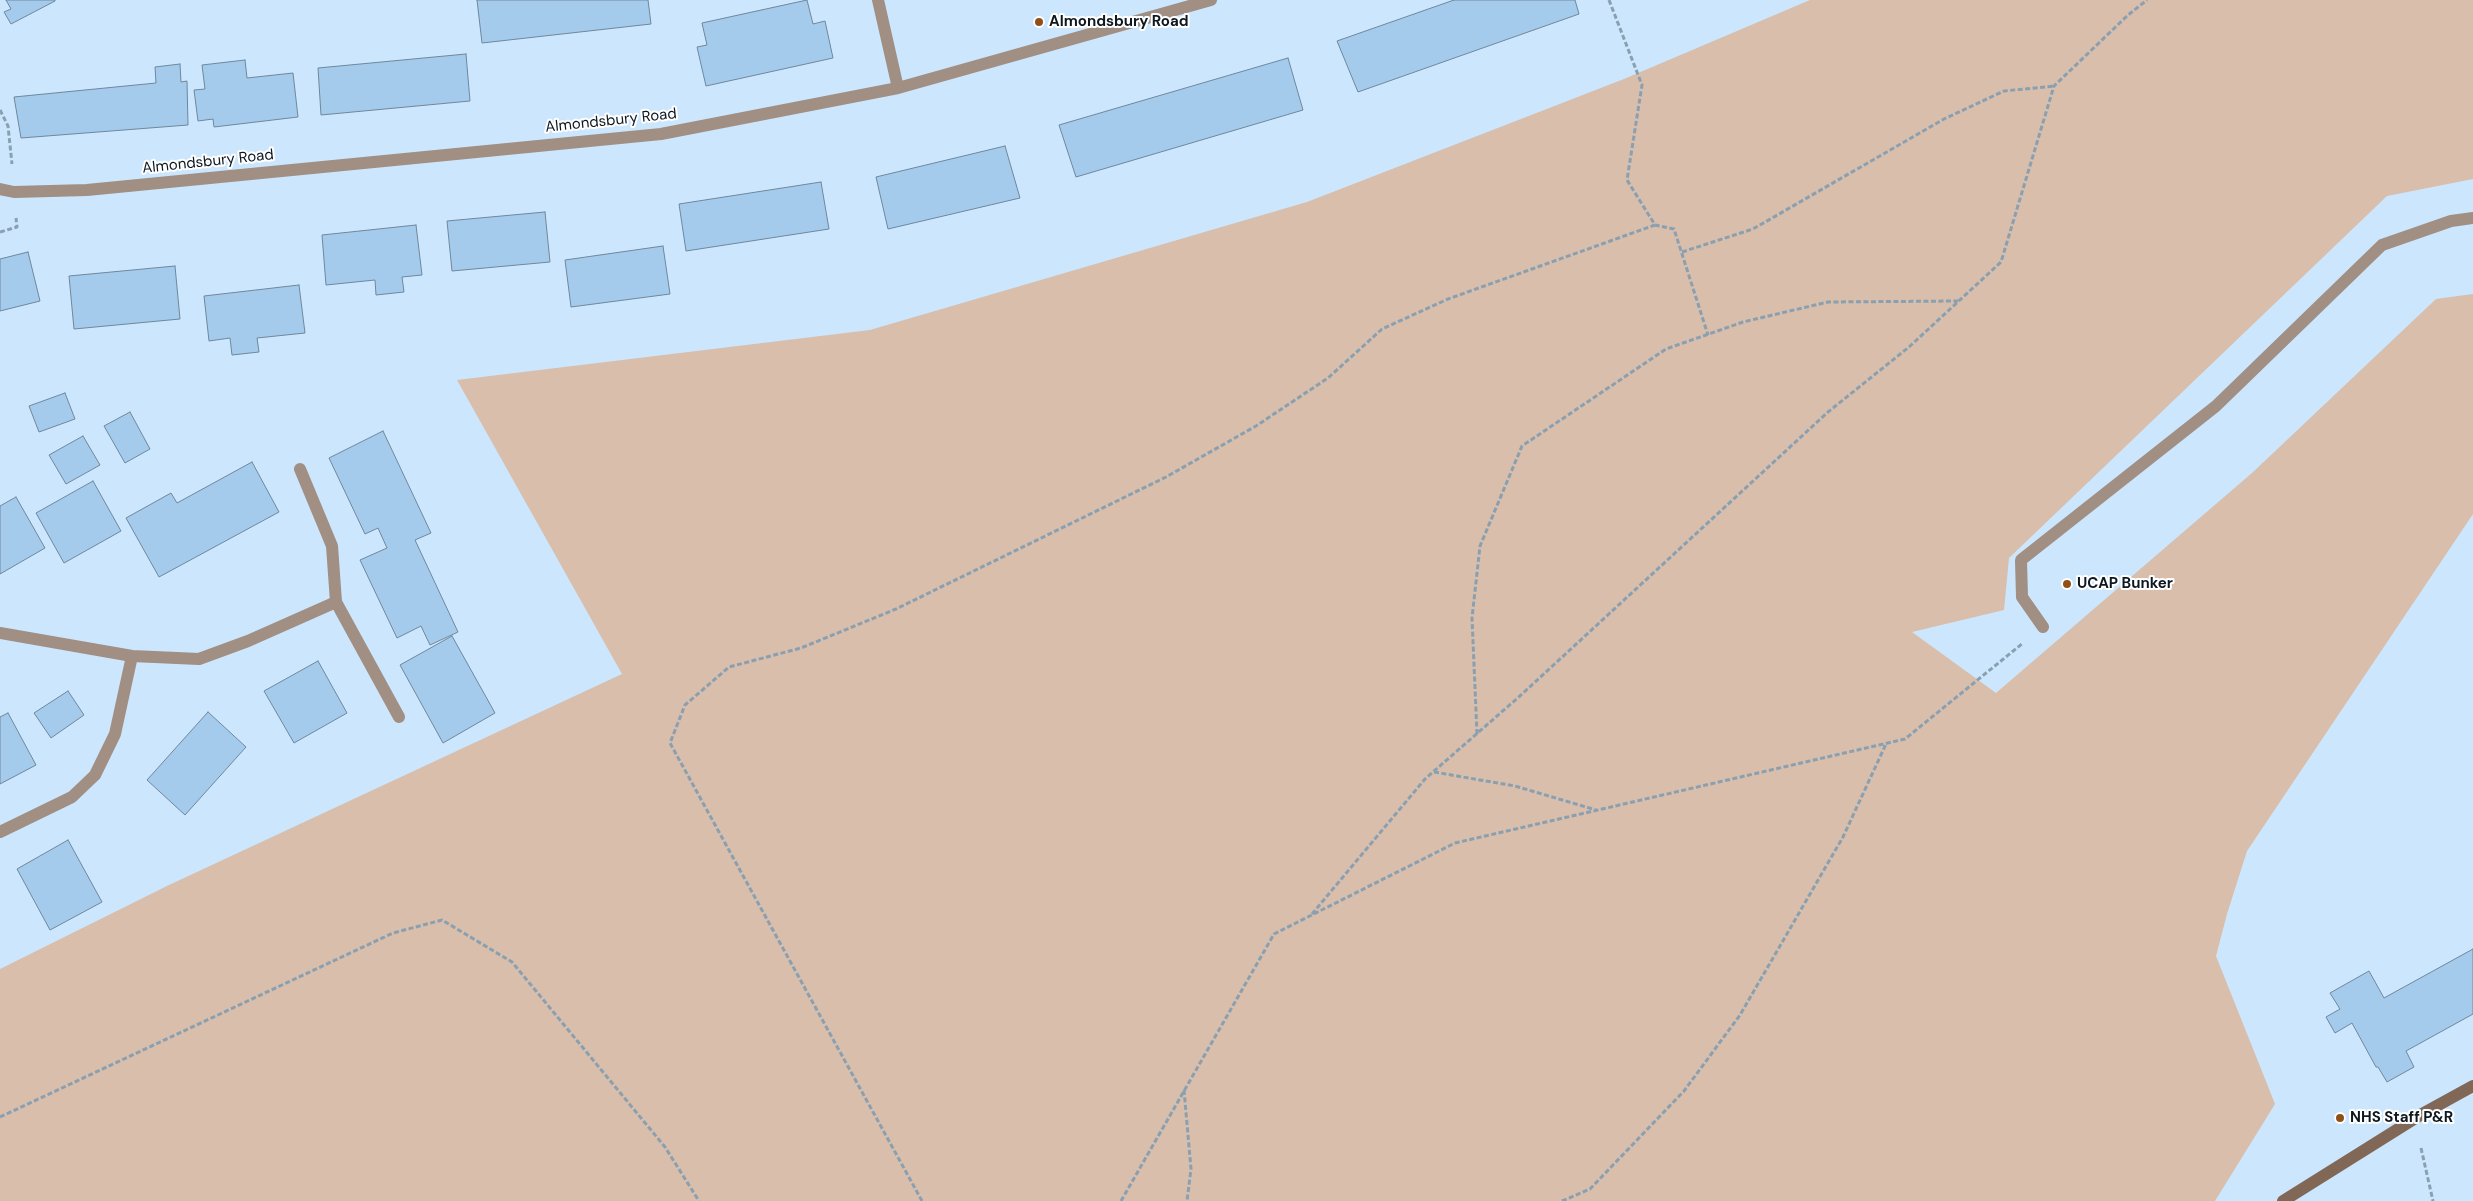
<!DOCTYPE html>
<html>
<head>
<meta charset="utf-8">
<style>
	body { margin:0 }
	canvas { display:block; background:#cbe6fd }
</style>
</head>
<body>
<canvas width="2473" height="1201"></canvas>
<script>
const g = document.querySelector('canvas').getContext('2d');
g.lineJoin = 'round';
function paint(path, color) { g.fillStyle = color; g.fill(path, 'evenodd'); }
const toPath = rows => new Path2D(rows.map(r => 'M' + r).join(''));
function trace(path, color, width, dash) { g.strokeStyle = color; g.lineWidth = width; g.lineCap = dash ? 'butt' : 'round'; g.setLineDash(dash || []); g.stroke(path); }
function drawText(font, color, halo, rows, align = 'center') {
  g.font = font + ' "DM Sans",sans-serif'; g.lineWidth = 4; g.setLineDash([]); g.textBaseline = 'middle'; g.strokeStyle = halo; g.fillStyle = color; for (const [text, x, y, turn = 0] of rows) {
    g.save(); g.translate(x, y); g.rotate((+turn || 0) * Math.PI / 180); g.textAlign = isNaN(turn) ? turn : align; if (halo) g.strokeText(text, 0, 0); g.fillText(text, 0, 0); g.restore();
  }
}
paint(toPath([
	[1810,0,2473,0,2473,179,2387,196,2009,558,2004,610,1912,632,1996,693,2252,473,2436,299,2473,294,2473,514,2247,851,2227,914,2216,956,2275,1104,2215,1201,0,1201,0,969,169,885,622,674,457,380,870,330,1307,202,1624,79]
]), '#d8beab');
const building = toPath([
	[6,0,55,0,55,1,11,24,4,12,11,9,6,0],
	[477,0,648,0,651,24,482,43,477,0],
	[807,0,813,24,825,21,833,58,706,86,697,47,707,45,702,23,807,0],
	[1454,0,1575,0,1579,14,1358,92,1337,41,1454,0],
	[466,54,470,101,321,115,318,68,466,54],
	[1288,58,1303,110,1076,177,1059,125,1288,58],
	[245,60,247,78,293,73,298,117,214,127,213,119,198,121,194,90,205,89,202,65,245,60],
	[180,64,181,82,187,81,188,125,21,138,14,97,156,83,155,67,180,64],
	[1005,146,1020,198,888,229,876,177,1005,146],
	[821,182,829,229,686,251,679,204,821,182],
	[545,212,550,262,452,271,447,221,545,212],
	[416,225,422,275,402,277,404,292,376,295,375,280,326,285,322,235,416,225],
	[663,246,670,294,571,307,565,260,663,246],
	[28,252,40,301,0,311,0,259,28,252],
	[175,266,180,319,74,329,69,276,175,266],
	[299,285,305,333,257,338,259,352,232,355,230,338,209,341,204,296,299,285],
	[65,393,75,419,39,432,29,406,65,393],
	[130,412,150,449,125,463,104,426,130,412],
	[383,431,431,533,415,540,458,632,430,645,421,626,397,638,360,560,387,548,378,528,365,534,329,458,383,431],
	[83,436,100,465,66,484,49,455,83,436],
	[252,462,279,512,159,577,126,518,171,493,177,503,252,462],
	[93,481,121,531,64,563,36,513,93,481],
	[16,497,45,548,0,574,0,506,16,497],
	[452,636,495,713,443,743,400,665,452,636],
	[318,661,347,713,294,743,264,691,318,661],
	[68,691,84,715,51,738,34,713,68,691],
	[208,712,246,747,185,815,147,780,208,712],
	[8,713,36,765,0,784,0,717,8,713],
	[68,840,102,902,50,930,17,869,68,840],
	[2473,949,2473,1014,2406,1051,2414,1067,2387,1082,2378,1067,2376,1067,2352,1023,2335,1033,2326,1017,2340,1009,2330,993,2369,971,2384,998,2473,949]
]);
paint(building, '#a5cbec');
trace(building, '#6f879c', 1);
trace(toPath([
	[1609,0,1642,85,1627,180,1655,225,1674,229,1708,335],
	[0,110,8,126,12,164],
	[0,232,17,227,16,218],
	[1682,252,1753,229,1944,119,2004,91,2054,86],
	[1477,734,1472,618,1480,546,1522,446,1666,349,1743,322,1828,302,1958,301],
	[1434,772,1515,786,1596,810],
	[1312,914,1425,779,1521,695,1828,412,1909,347,2001,262,2054,86,2128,15,2147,0],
	[1184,1090,1191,1169,1187,1201],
	[0,1117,393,933,442,920,512,962,665,1147,699,1201],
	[2421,1148,2433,1201],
	[922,1201,670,743,685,705,729,667,801,648,896,609,1166,477,1256,426,1328,378,1382,329,1448,299,1655,225],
	[1121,1201,1274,934,1455,843,1905,739,2023,643],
	[1562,1201,1590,1189,1684,1091,1740,1015,1843,837,1886,744]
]), '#8aa0b1', 3, [5, 2.5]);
trace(toPath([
	[300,469,332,546,336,602,399,717],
	[2043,627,2022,597,2021,560,2216,406,2382,245,2451,221,2473,218]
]), '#a18f83', 12);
trace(toPath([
	[878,0,898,88],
	[0,189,14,192,87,190,661,134,898,88,1211,0],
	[0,633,132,656,199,659,248,641,336,602],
	[0,832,72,797,95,775,115,734,132,656]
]), '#a18f83', 12);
trace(toPath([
	[2283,1201,2422,1114,2473,1086]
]), '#816856', 12);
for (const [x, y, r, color] of [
	[1039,22,5,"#8f5017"],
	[2067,584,5,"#8f5017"],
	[2340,1118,5,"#8f5017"]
]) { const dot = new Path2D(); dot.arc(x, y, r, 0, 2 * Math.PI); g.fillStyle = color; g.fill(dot); trace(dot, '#fff', 2); }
drawText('bold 15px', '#0e1820', '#fff', [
	["Almondsbury Road",1049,22],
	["UCAP Bunker",2077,584],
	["NHS Staff P&R",2350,1118]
], 'left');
drawText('15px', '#0e1820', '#fff', [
	["Almondsbury Road",611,121,-6],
	["Almondsbury Road",208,162,-6]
]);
</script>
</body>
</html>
